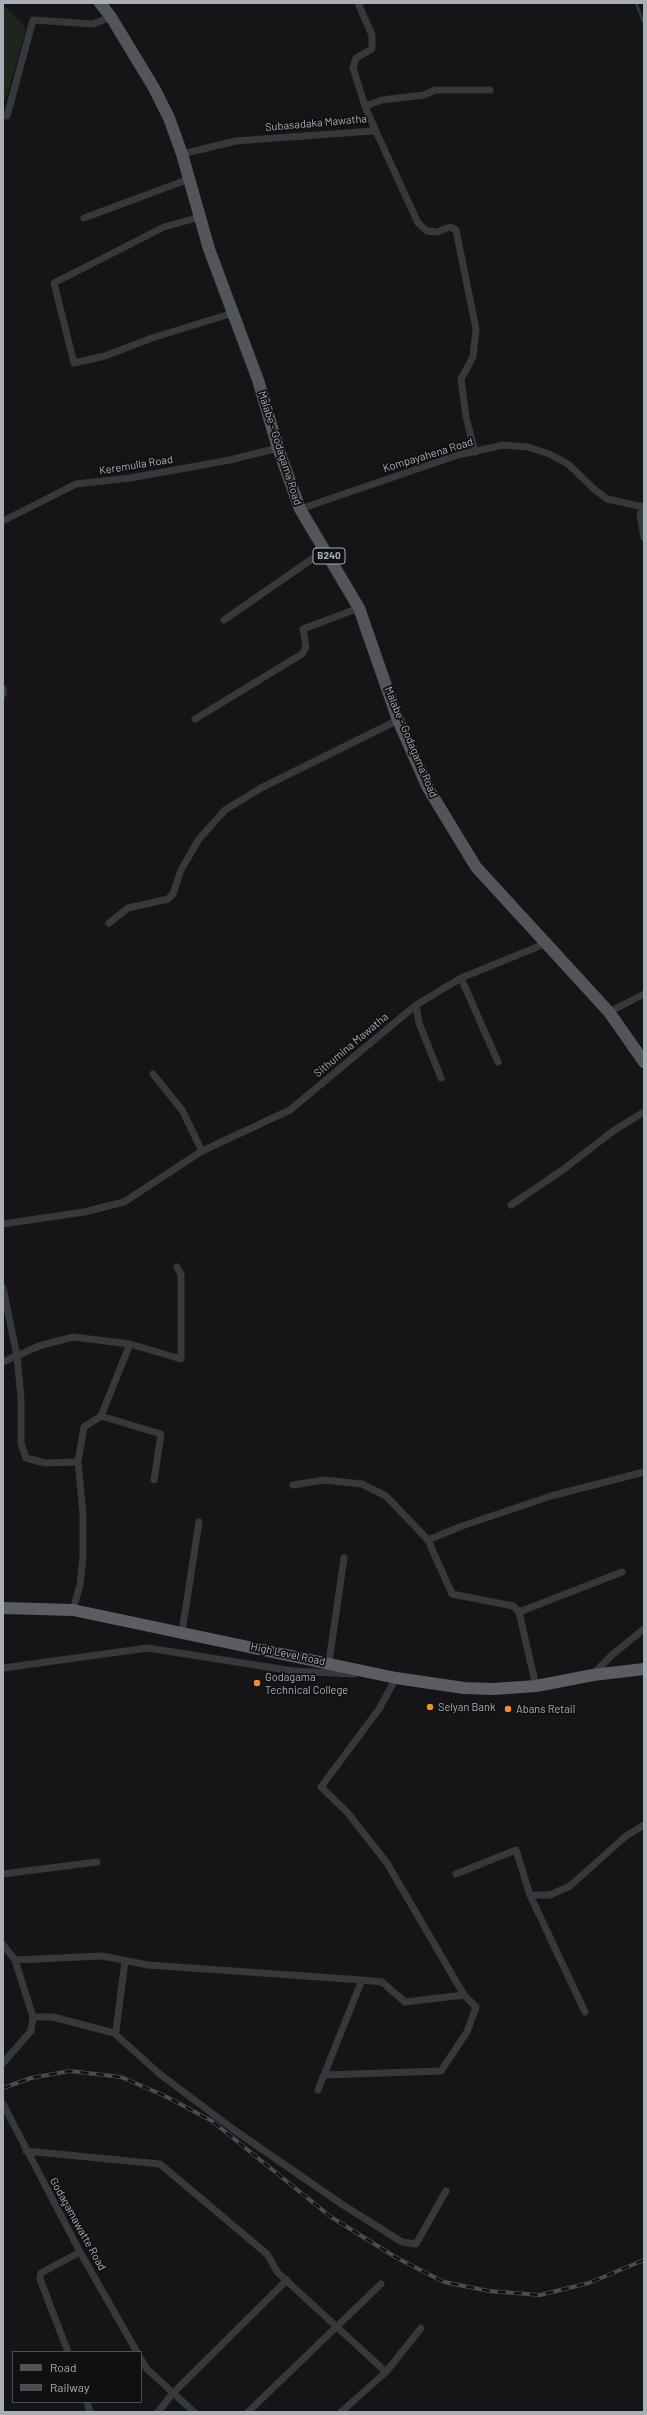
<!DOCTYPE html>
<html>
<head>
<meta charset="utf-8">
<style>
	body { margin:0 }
	#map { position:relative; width:647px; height:2415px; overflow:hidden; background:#151517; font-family:Barlow,sans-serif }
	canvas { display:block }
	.frame { position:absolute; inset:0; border:4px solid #a7afb7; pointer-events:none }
	.legend { position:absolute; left:12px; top:2351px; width:130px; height:52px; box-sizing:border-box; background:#101012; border:1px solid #4c5054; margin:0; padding:5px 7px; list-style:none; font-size:12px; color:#a7afb7 }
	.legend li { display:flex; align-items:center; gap:8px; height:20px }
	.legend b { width:20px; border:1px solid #4c5054 }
</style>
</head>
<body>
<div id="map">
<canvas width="647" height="2415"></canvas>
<div class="frame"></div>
<ul class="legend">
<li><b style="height:5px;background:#52565b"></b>Road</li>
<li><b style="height:5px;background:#494c51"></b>Railway</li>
</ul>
</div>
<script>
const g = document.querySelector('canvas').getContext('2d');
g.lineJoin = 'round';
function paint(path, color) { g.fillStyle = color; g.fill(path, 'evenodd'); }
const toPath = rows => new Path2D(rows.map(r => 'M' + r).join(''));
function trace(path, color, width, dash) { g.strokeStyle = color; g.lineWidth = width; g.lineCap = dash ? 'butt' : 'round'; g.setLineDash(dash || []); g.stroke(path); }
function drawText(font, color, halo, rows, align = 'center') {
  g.font = font + ' Barlow,sans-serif'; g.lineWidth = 3.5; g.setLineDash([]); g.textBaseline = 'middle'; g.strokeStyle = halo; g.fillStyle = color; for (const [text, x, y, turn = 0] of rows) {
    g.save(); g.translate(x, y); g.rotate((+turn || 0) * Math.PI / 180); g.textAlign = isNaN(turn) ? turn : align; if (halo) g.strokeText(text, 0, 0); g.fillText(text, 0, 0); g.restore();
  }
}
paint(toPath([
	[3,5,26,28,8,93,3,102]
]), '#1d251d');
trace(toPath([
	[636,3,644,24]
]), '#2b373b', 2.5);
trace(toPath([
	[358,3,372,35,372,49,356,58,353,68,365,106],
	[7,116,33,20,93,24,111,17],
	[374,127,418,223,427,231,437,232,450,227,456,230,476,329,473,357,461,379,466,417,475,452],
	[182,154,236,141,372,131,374,127,365,106,382,100,424,95,435,90,490,90],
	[200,217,164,227,54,283,74,363,105,356,152,338,233,313],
	[84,218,189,179],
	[644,507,640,515,644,537],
	[300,509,458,455,503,445,528,447,549,454,568,464,594,489,607,499,644,507],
	[3,521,76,484,130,478,230,460,278,448],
	[224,620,325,550],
	[3,689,3,694],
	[195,719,302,654,306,647,303,629,359,608],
	[109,923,128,908,168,899,173,894,181,870,199,839,225,810,261,788,398,720],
	[461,978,498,1062],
	[416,1005,419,1023,441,1078],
	[609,1012,644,994],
	[153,1074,182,1110,202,1151],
	[511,1205,564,1169,613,1131,644,1112],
	[3,1224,84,1212,124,1202,202,1151,290,1110,416,1005,461,978,547,943],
	[3,1288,17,1356,21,1398,21,1443,26,1458,45,1463,78,1462],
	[3,1362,39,1346,73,1337,130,1344],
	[101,1416,130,1344,181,1359,181,1274,177,1267],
	[293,1485,324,1480,362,1484,386,1496,428,1540,452,1594,513,1606,519,1612,536,1686],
	[428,1540,462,1526,551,1496,644,1472],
	[73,1610,80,1585,83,1557,83,1514,78,1462,84,1427,101,1416,161,1434,154,1480],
	[519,1612,622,1572],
	[182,1632,199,1522],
	[329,1662,344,1558],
	[3,1668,148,1648,293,1671,354,1674],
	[593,1674,613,1654,644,1629],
	[3,1874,97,1862],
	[456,1874,516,1850,530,1895,585,2012],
	[530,1895,550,1895,570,1886,626,1836,644,1825],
	[3,1945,15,1960,33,2017,31,2031,3,2063],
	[15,1960,102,1956,148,1965,362,1980,382,1982,405,2002,464,1995,387,1863,347,1812,321,1787,379,1709,396,1678],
	[33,2017,53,2017,114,2033,116,2031,125,1961],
	[114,2033,161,2075,237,2132,343,2205,402,2242,416,2244,446,2191],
	[325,2075,441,2071,467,2032,476,2007,464,1995],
	[318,2090,362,1980],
	[3,2104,80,2252,137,2352],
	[26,2151,160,2164,267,2254,278,2273,386,2372],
	[68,2352,40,2279,41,2273,80,2252],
	[141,2359,147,2369,194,2412],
	[87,2402,90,2412],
	[158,2412,173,2393,287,2280],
	[248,2412,381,2284],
	[341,2412,386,2372,421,2328]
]), '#36383c', 7);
trace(toPath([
	[100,3,111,17,154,88,169,118,182,154,209,249,258,380,278,448,300,509,359,608,398,720,428,788,476,867,609,1012,644,1062]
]), '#52565b', 12);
trace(toPath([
	[3,1608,73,1610,396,1678,464,1688,493,1689,536,1686,593,1675,644,1669]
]), '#5a5e64', 12);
const rail = toPath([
	[3,2088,31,2078,70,2071,121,2077,165,2096,212,2121,331,2217,397,2258,444,2282,489,2291,540,2295,589,2283,644,2260]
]);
trace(rail, '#494c51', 4);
trace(rail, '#101012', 2.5, [8]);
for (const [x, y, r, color] of [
	[257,1683,4,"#f28d31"],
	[430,1707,4,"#f28d31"],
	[508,1709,4,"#f28d31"]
]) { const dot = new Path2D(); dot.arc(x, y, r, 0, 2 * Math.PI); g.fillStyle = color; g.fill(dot); trace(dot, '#101012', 1.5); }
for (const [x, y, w] of [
	[329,556,32]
]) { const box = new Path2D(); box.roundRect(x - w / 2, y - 8, w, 16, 3); g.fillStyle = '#101012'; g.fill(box); trace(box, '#a7afb7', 1); }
drawText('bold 10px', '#a7afb7', null, [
	["B240",329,556]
]);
drawText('11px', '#a7afb7', '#101012', [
	["Subasadaka Mawatha",316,123,-5],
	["Malabe - Godagama Road",280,448,72],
	["Kompayahena Road",428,455,-17],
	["Keremulla Road",136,465,-9],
	["Malabe - Godagama Road",411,742,67],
	["Sithumina Mawatha",351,1045,-40],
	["High Level Road",288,1654,12],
	["Godagamawatte Road",78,2224,61]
]);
drawText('11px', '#a7afb7', '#101012', [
	["Godagama",265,1677],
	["Technical College",265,1690],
	["Selyan Bank",438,1707],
	["Abans Retail",516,1709]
], 'left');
</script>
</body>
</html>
